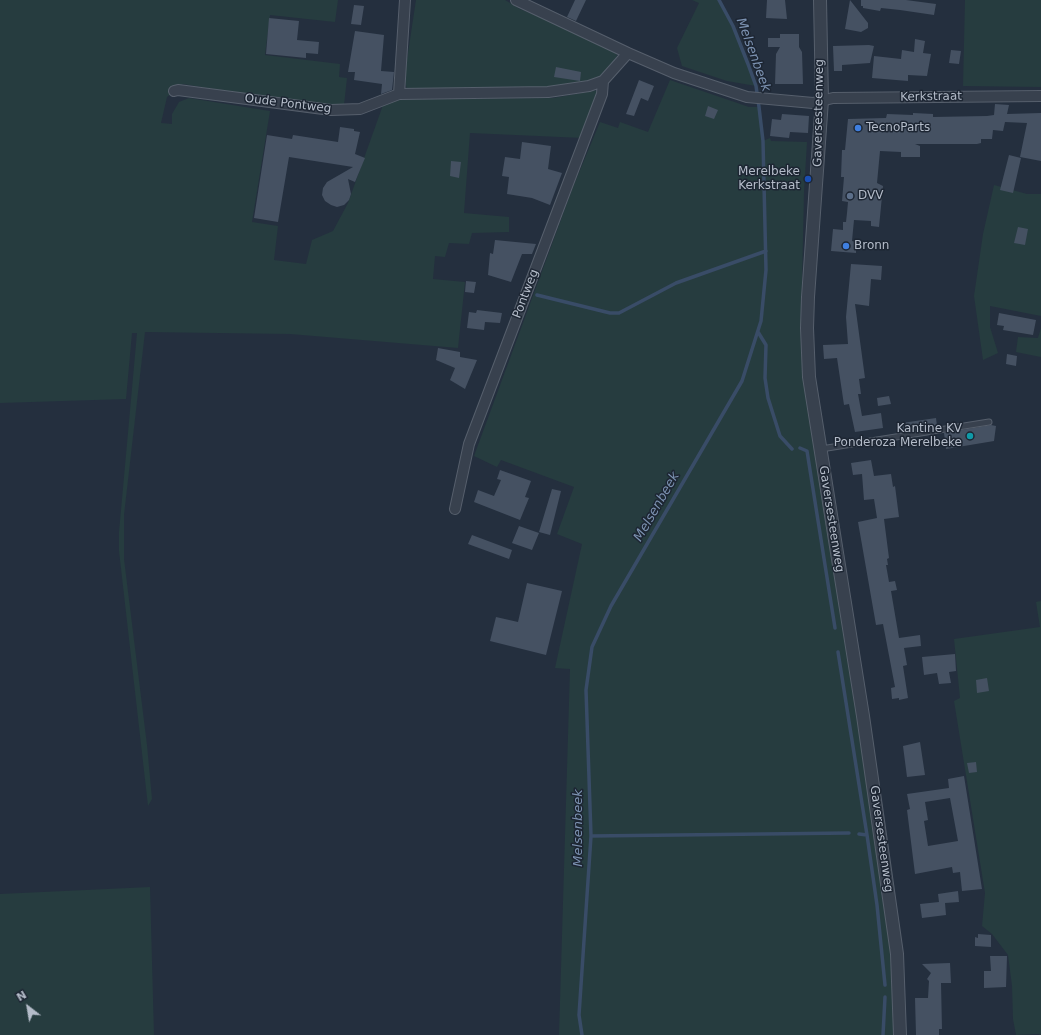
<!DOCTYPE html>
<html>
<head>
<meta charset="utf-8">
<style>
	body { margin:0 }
	#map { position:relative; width:1041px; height:1035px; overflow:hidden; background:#242f3e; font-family:"DejaVu Sans",sans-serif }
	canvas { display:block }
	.north { position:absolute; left:8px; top:987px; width:40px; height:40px; -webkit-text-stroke:3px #1d2633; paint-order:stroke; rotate:329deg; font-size:11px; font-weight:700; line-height:16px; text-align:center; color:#b4bcc9 }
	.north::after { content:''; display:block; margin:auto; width:14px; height:18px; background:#b4bcc9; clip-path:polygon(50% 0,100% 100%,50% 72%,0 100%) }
</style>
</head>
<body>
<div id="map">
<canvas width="1041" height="1035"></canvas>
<div class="north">N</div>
</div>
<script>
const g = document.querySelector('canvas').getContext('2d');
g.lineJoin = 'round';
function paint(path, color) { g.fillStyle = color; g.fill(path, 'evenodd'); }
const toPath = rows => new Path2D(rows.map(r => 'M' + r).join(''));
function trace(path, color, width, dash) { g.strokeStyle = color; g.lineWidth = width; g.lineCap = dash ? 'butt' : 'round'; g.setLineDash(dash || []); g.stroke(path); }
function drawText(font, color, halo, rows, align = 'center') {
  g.font = font + ' "DejaVu Sans",sans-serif'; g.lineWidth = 3; g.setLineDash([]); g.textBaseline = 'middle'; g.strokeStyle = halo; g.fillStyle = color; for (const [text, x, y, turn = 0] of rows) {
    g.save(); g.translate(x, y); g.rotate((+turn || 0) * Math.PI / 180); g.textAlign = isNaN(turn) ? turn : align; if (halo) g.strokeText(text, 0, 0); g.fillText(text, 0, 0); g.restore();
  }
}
paint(toPath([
	[0,0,338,0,335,22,270,15,265,55,340,64,339,77,347,78,344,105,341,107,256,96,183,84,167,97,161,123,172,124,172,114,179,102,189,98,270,111,252,222,278,226,274,260,306,264,312,240,333,231,348,203,383,105,400,99,553,98,599,90,583,138,470,133,464,213,509,217,509,232,472,233,469,244,449,243,445,257,435,256,433,279,465,282,458,348,290,334,145,332,124,515,124,559,147,745,152,799,148,806,119,551,119,532,137,333,132,333,126,399,0,403],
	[416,0,505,0,520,9,577,32,614,50,617,55,615,61,599,78,589,82,561,87,407,89,404,79],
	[692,0,719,0,733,26,756,86,727,81,682,66,677,48,699,3],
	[965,0,1041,0,1041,87,963,86],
	[670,80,749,107,759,107,763,141,770,138,771,141,807,142,804,192,801,328,888,914,895,987,895,1035,559,1035,570,669,555,668,582,544,557,534,574,487,501,460,497,467,474,456,573,187,600,122,618,128,620,122,648,132],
	[994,185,1027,194,1041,194,1041,316,990,306,990,327,998,353,983,360,974,296,983,234],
	[1041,328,1041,357,1016,352,1018,337,1038,338],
	[1041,601,1041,1035,1038,1034,1016,1035,1013,1019,1012,986,1008,955,992,934,982,926,985,893,954,701,960,698,954,639,1040,627,1036,602],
	[150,887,154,1035,0,1035,0,894]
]), '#263c3f');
trace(toPath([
	[537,295,610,313,619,313,676,283,766,251],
	[758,332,766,345,765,378,768,398,780,436,792,449],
	[800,448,807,451,835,628],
	[838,652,867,835],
	[859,834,867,835,877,905,885,985],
	[591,836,849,833],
	[582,1035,579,1015,591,836,586,690,592,647,611,606,742,381,761,321,766,270,763,141,759,107,756,86,748,64,733,26,719,0],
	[883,1035,885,997]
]), '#394c67', 3.5);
paint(toPath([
	[575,0,586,0,576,21,567,17],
	[767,0,785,0,787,19,766,18],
	[850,0,868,23,868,28,861,32,845,29],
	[861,0,906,0,936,4,934,15,900,10,881,8,880,11,863,8,863,6,861,6],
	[354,5,364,6,361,25,351,24],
	[269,18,299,21,297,40,319,42,318,54,306,53,306,58,266,54],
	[355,31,384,35,381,71,394,72,392,90,381,94,382,84,354,80,355,72,348,72],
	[780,34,799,34,799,47,802,52,803,84,775,84,776,54,780,47,768,47,768,38,780,38],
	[915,39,925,41,923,53,931,54,927,76,908,75,908,81,872,78,874,56,901,59,902,50,914,52],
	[869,45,874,46,870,63,842,65,842,71,834,71,833,46],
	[951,50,961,51,959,64,949,63],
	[556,67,581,72,580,81,554,77],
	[639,80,654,86,648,101,641,98,634,116,626,114],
	[995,104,1009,105,1007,114,1041,113,1041,161,1020,157,1027,123,1005,122,1003,131,993,130,992,139,981,139,981,143,977,144,915,144,920,146,920,157,901,157,901,152,880,151,877,183,883,186,879,227,871,226,871,221,854,220,852,241,856,242,856,253,831,251,833,229,843,230,843,222,846,222,847,213,848,202,842,201,844,177,841,177,842,150,845,150,848,119,886,118,887,114,913,115,913,113,933,114,933,117,987,116,994,115],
	[708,106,718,110,714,119,705,116],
	[782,114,809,116,808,133,790,132,789,138,770,136,772,119,781,120],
	[340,127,354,129,354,131,360,132,355,154,365,158,355,182,348,179,351,194,349,200,344,205,337,207,331,205,325,201,322,195,323,188,327,182,353,167,289,157,278,222,254,218,267,135,292,139,293,135,338,142],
	[522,142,551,146,548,169,562,173,550,205,532,198,507,194,509,177,502,176,505,157,520,159],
	[1009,155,1021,158,1013,193,1000,190],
	[451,161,461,162,459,178,450,176],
	[1018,227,1028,229,1025,245,1014,243],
	[495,240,536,244,532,254,522,254,511,282,488,275,490,253,493,254],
	[851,264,882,266,881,280,871,279,869,306,855,304,865,378,859,379,861,394,858,394,862,416,881,413,883,428,855,432,849,404,844,405,837,358,824,359,823,345,848,344,846,317],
	[466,281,476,282,474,293,465,292],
	[477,310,502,313,500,323,485,322,484,330,467,328,469,312,476,313],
	[999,313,1036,320,1033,335,1003,330,1004,326,997,325],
	[438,348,460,352,460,357,477,360,465,389,450,380,455,368,436,360],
	[1007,354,1017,356,1016,366,1006,364],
	[889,396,891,404,878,406,877,398],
	[936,418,937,426,903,432,902,423],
	[991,425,996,426,994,441,946,449,944,433],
	[871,460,874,476,891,474,893,487,895,486,899,517,884,519,889,558,887,559,888,565,886,565,889,582,895,581,897,590,891,591,899,638,920,635,921,646,904,648,907,665,903,666,908,698,899,700,899,698,892,699,891,688,895,687,883,624,876,625,858,522,877,518,874,499,864,500,862,474,853,475,851,463],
	[500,470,531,481,525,497,529,498,520,520,474,502,478,490,494,496,501,480,497,479],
	[552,489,561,491,550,535,539,532],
	[519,526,539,533,532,550,512,543],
	[472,535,512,550,509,559,468,544],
	[527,583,562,591,546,655,490,641,496,617,518,622],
	[955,654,956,671,949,672,951,683,939,684,937,673,924,675,922,657],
	[987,678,989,691,977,693,976,680],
	[920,742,925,775,907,777,903,746],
	[976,762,977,772,969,773,967,763],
	[964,776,982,889,962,891,960,872,953,873,952,867,915,874,907,810,910,809,907,794,949,788,948,779],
	[950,798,958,841,928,846,924,821,928,820,925,802],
	[958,891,959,902,945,903,946,915,922,918,920,904,939,902,938,894],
	[978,934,991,935,991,947,975,946,975,937,978,938],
	[990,956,1007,956,1006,987,984,988,984,971,991,971],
	[950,963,951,983,941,983,942,1029,939,1029,939,1035,916,1035,915,998,928,998,929,981,927,979,931,973,922,964]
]), '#455162');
const service = toPath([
	[821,449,989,422]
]);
const minor = toPath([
	[516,0,628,53,674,73,747,97,813,103,833,98,1041,96],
	[174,91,178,90,331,110,360,109,399,94,548,92,589,86,603,81,628,53],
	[399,94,405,0],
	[455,509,469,444,602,94,603,81]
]);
const tertiary = toPath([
	[820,0,822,100,808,297,807,328,809,377,863,716,897,954,900,1035]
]);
trace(service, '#565f6c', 7);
trace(minor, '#565f6c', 12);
trace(tertiary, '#565f6c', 14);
trace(service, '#38414e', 5);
trace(minor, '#38414e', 10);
trace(tertiary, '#38414e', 12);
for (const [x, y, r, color] of [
	[858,128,4,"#3f7fe0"],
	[808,179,4,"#1a4fb4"],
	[850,196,4,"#5c6f8a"],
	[846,246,4,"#3f7fe0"],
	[970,436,4,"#0f9aa8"]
]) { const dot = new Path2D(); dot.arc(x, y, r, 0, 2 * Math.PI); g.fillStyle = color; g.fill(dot); trace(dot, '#1d2633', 1.5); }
drawText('12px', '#b4bcc9', '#1d2633', [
	["Kerkstraat",931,97,-1],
	["Oude Pontweg",288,104,7],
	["Gaversesteenweg",819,113,-89],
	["Pontweg",526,294,-69],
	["Gaversesteenweg",831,519,81],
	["Gaversesteenweg",881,839,82]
]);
drawText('12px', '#b4bcc9', '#1d2633', [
	["TecnoParts",866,128],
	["Merelbeke",800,172,"right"],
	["Kerkstraat",800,186,"right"],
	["DVV",858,196],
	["Bronn",854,246],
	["Kantine KV",962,429,"right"],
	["Ponderoza Merelbeke",962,443,"right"]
], 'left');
drawText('italic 13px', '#7c92b1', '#1d2633', [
	["Melsenbeek",753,55,70],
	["Melsenbeek",657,507,-60],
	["Melsenbeek",579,828,-90]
]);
</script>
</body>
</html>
